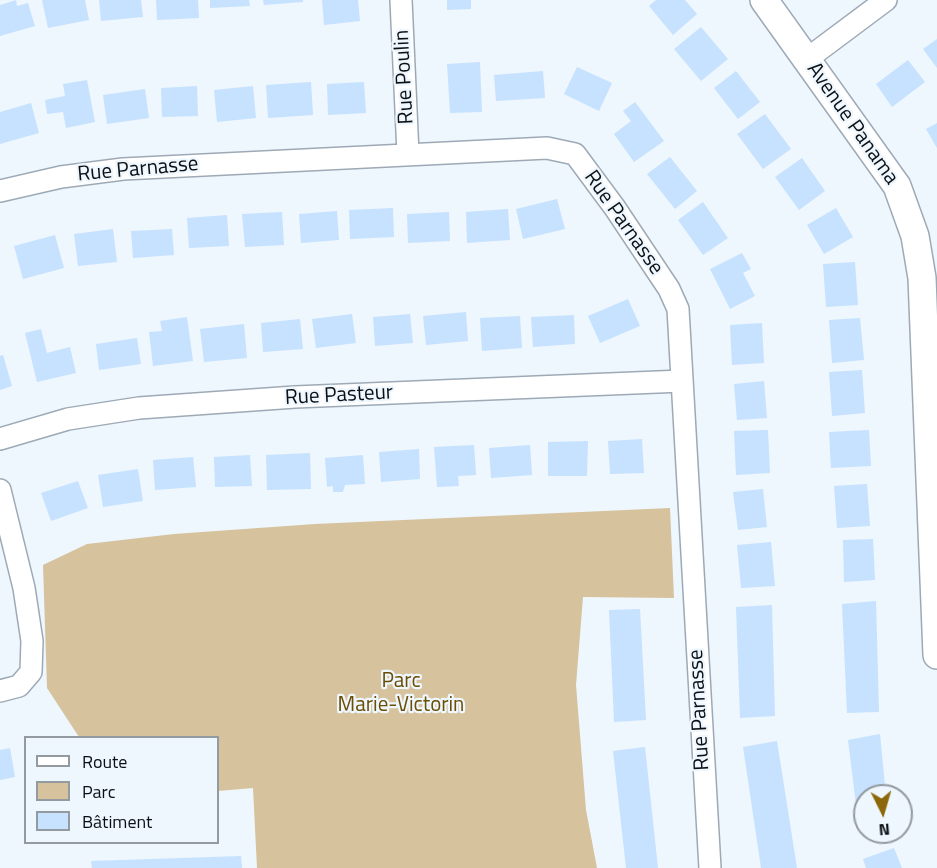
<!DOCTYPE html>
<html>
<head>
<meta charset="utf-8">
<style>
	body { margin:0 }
	#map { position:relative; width:937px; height:868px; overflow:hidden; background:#eef6fe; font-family:"Titillium Web",sans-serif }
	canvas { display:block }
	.legend { position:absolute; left:24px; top:736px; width:195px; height:108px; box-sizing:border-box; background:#eef6fe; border:2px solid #939aa0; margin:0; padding:8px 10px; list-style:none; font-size:18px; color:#0b1014 }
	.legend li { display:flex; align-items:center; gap:12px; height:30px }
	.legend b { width:30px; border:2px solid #939aa0 }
	.north { position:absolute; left:853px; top:784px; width:60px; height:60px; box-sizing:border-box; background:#eef6fe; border:2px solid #939aa0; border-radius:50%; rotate:175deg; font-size:16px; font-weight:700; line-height:24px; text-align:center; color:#0b1014 }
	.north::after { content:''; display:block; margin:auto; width:21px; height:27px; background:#8d680a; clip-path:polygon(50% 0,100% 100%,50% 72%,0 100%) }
</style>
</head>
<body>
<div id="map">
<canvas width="937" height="868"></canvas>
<ul class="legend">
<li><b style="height:8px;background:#fff"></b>Route</li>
<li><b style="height:16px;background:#d6c29c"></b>Parc</li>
<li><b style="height:16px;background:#c6e2fe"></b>Bâtiment</li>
</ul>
<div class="north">N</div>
</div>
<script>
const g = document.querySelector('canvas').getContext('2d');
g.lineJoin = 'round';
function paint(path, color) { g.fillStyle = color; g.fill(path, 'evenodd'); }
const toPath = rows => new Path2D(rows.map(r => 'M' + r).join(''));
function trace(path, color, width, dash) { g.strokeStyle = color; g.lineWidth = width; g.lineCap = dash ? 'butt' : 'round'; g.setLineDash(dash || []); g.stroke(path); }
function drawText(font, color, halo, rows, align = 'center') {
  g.font = font + ' "Titillium Web",sans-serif'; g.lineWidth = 4.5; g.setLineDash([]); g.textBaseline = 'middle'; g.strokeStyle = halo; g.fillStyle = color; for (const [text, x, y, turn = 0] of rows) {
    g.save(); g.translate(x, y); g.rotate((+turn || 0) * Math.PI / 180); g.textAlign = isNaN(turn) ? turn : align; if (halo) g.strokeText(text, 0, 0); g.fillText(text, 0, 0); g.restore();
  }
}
paint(toPath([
	[670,508,674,598,583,597,576,685,586,810,597,868,257,868,253,788,218,791,218,738,79,737,47,688,43,565,87,544,174,534,315,524]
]), '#d6c29c');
paint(toPath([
	[16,0,17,6,28,3,35,26,0,36,0,5],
	[42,0,85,0,89,20,48,28],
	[99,0,141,0,143,17,101,21],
	[156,0,198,0,199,18,157,20],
	[210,0,249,0,250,6,210,8],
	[263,0,303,0,303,2,264,5],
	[322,0,358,0,360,21,324,25],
	[447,0,471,0,471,9,447,10],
	[656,0,685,0,697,14,673,35,649,6],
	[701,27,728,59,701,81,674,49],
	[937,39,937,68,923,49],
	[908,60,925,82,892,107,876,84],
	[480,62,482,112,450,113,447,64],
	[577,67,612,83,599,111,564,94],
	[543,71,545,98,496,101,494,75],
	[736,71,760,102,738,119,714,88],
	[87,80,95,122,66,128,63,112,47,114,45,100,65,96,63,84],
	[311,82,313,115,268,118,266,85],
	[364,82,366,113,328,115,327,84],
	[197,86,198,116,162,117,161,88],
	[253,86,256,118,217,122,214,90],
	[145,89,149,118,107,124,103,95],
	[635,102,664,141,634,162,614,134,631,121,623,111],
	[31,103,39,133,0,144,0,112],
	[765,114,791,149,763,169,737,134],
	[937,123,937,148,926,129],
	[670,157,697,191,675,209,647,174],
	[802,158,825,191,799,210,775,177],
	[557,199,565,229,523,239,516,209],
	[703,202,728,238,703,255,678,220],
	[393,208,394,237,350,239,349,210],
	[836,208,853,237,824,254,807,225],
	[508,209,510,240,467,243,466,212],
	[337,211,339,240,301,243,299,214],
	[282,212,284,245,245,247,242,214],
	[449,212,450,241,408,243,407,214],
	[227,215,229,246,189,248,187,218],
	[113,229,117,262,78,266,74,234],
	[172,229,174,255,133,258,131,231],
	[55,235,64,268,23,279,14,246],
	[742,253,751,269,743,273,755,296,730,309,710,269],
	[855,262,858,305,826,307,823,264],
	[628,299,640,326,600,343,588,316],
	[466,312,468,341,426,345,423,316],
	[352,314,356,343,316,348,312,319],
	[410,314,413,343,375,346,373,317],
	[574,315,575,344,533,347,531,317],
	[520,316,522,348,482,351,480,318],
	[187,317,193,361,153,366,149,332,162,331,160,321],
	[860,318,864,360,832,363,829,320],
	[300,319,303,349,263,352,261,323],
	[762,323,764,363,732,365,730,325],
	[244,324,247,358,204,362,200,329],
	[41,329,47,353,70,347,76,373,37,382,25,333],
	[137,338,141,364,99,370,96,344],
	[3,355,12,386,0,390,0,356],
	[862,370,865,413,832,416,829,372],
	[764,381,767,418,737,420,734,384],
	[768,430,770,473,736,475,734,431],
	[869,430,871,466,831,468,829,432],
	[642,439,644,473,610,474,608,441],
	[588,441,587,476,548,476,548,442],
	[474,445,476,475,458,476,459,486,437,487,434,447],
	[530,445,532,475,491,478,489,448],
	[419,449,420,479,381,482,379,452],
	[310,453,311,489,267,490,266,455],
	[250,455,252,486,215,487,214,457],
	[363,455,365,484,345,485,343,492,333,492,333,486,327,487,325,458],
	[193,457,196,487,155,490,153,460],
	[138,469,143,501,103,507,98,475],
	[78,481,88,508,51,521,41,493],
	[867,484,870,526,837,528,834,486],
	[763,489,767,527,738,530,733,492],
	[873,539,875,580,844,582,843,540],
	[771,542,775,586,741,588,737,545],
	[876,601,879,712,847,713,842,604],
	[772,605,775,716,740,718,736,607],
	[640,609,646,720,614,722,609,610],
	[880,734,886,796,865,796,865,829,859,829,848,740],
	[777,741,797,868,761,868,743,747],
	[645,747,658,868,626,868,613,751],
	[10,748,15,777,0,780,0,750],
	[894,848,902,868,866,868,863,859],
	[241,856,242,868,92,868,91,861]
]), '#c6e2fe');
const minor = toPath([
	[401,0,408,154],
	[807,59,886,0],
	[0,191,61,177,123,169,547,148,575,154,615,208,669,289,678,309,710,868],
	[0,439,68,419,139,408,295,397,682,381],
	[0,490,24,588,32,641,31,672,19,686,0,691]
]);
const tertiary = toPath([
	[764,0,897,186,915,236,922,278,937,655]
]);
trace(minor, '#9daab6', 24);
trace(tertiary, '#9daab6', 30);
trace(minor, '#fff', 21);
trace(tertiary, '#fff', 27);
drawText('21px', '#0b1014', '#eef6fe', [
	["Rue Poulin",405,77,-93],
	["Avenue Panama",852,124,55],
	["Rue Parnasse",138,170,-5],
	["Rue Parnasse",623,223,55],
	["Rue Pasteur",339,396,-3],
	["Rue Parnasse",700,710,-93]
]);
drawText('21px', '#6b4d03', '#eef6fe', [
	["Parc",401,682],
	["Marie-Victorin",401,706]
]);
</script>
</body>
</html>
